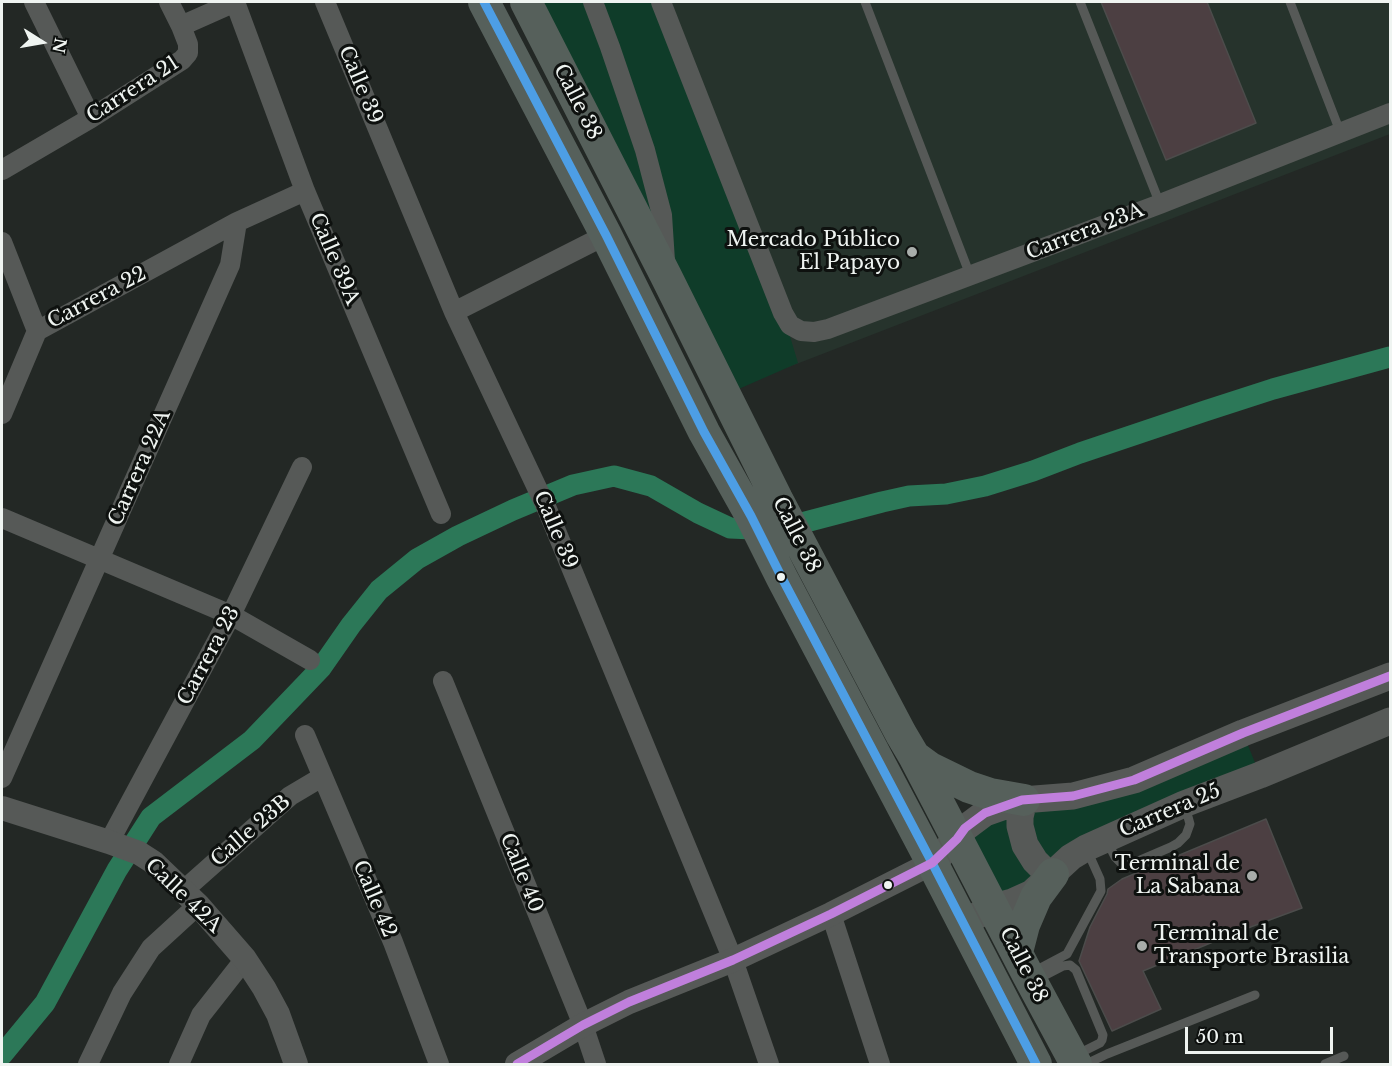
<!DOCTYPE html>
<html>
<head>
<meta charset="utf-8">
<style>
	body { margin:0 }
	#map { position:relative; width:1392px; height:1066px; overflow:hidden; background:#232825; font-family:"Libre Baskerville",serif }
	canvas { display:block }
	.frame { position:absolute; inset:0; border:3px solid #eff4f1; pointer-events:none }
	.north { position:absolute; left:12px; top:12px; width:60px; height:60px; -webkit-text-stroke:4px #0e110f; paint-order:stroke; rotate:101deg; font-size:16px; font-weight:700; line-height:24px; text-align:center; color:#eff4f1 }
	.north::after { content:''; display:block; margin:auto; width:21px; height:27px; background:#eff4f1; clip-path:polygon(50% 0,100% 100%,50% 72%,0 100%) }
	.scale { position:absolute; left:1185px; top:1027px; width:148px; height:27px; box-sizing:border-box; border:3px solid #eff4f1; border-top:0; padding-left:8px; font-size:18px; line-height:21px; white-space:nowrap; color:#eff4f1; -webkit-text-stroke:4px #0e110f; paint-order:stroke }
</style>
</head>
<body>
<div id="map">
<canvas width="1392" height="1066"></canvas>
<div class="frame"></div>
<div class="north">N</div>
<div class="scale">50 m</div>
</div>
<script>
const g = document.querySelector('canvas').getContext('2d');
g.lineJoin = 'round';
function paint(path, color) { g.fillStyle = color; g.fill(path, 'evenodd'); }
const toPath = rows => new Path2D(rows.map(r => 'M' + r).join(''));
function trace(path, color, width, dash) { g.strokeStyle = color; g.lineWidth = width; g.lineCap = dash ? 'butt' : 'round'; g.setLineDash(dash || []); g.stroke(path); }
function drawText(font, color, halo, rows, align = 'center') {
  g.font = font + ' "Libre Baskerville",serif'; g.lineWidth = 6; g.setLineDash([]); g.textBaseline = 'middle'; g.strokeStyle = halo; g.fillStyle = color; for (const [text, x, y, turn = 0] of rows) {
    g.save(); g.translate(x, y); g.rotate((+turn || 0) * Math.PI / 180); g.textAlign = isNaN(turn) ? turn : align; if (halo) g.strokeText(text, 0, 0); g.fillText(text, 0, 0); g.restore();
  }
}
paint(toPath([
	[646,2,1390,2,1390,134,781,370]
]), '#26332c');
paint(toPath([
	[526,2,661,2,783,313,798,363,725,395],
	[1243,733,1260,775,993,907,952,829]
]), '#0f3c29');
trace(toPath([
	[2,1055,45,1003,117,870,151,817,252,740,321,668,351,625,379,590,417,559,458,536,513,510,573,485,614,476,651,486,698,513,730,528,775,530,882,502,909,496,946,494,985,486,1033,471,1080,453,1205,411,1273,389,1390,357]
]), '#2c7858', 21);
const building = toPath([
	[1101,2,1207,2,1256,123,1166,160,1101,2],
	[1266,819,1302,908,1237,932,1143,971,1161,1009,1112,1031,1079,961,1090,927,1107,894,1108,889,1122,879,1266,819]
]);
paint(building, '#4c3f42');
trace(building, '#4c4c4b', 1.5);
trace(toPath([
	[865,2,970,275],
	[1080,2,1160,204],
	[1290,2,1341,134],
	[1107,841,1115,857,1120,862,1128,864,1136,862,1171,847,1178,843,1186,835,1190,824,1185,806],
	[1033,972,1067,954,1101,891,1100,879,1087,850],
	[1036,980,1063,966,1070,965,1076,970,1103,1035,1102,1040,1100,1043,1076,1055],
	[1086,1064,1107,1054,1255,995],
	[1325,1064,1344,1056]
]), '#565957', 9);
trace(toPath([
	[34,2,91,118],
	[169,2,181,26],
	[235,2,305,191,441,514],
	[325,2,454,312,547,509,733,960,769,1064],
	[593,2,610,47,645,150,662,215,665,261],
	[661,2,783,313,790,325,801,331,814,332,828,329,1160,204,1390,113],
	[2,170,91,118,182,60,188,53,188,44,181,26,235,2],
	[2,242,37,331],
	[454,312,606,235],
	[2,414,37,331,237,222,305,191],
	[2,518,231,615,310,660],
	[443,681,583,1025,596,1064],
	[305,735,393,942,439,1064],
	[2,778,230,265,237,222],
	[109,842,231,615,302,467],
	[184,890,290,796,322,777],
	[831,914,880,1064],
	[88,1064,122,993,151,948,198,905],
	[179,1064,201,1015,245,959]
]), '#565957', 20);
trace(toPath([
	[2,808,109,842,139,853,153,862,198,905,245,959,264,988,278,1014,296,1064],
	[517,1064,583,1025,629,1002,733,960,831,914,932,863]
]), '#565957', 24);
trace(toPath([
	[1024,800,1020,817,1020,826,1025,845,1035,861,1042,868,1053,874],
	[932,863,957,839,965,828,985,813,1022,800,1073,796,1134,780,1243,733,1390,676],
	[963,923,993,907,1012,902,1032,893,1071,857,1086,848,1184,804,1260,775,1390,721]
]), '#565957', 27);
trace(toPath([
	[484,2,606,235,704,432,751,516,782,578,928,855,1036,1064],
	[526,2,666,276,777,499,901,734,914,756,950,825,1028,975,1076,1064],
	[915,757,930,768,969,787,990,794,1024,800],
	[1017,952,1024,925,1036,897,1053,874]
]), '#56605b', 32);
trace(toPath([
	[484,2,606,235,704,432,751,516,782,578,928,855,1036,1064]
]), '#4d9ee5', 9);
trace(toPath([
	[517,1064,583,1025,629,1002,733,960,831,914,932,863,957,839,965,828,985,813,1022,800,1073,796,1134,780,1243,733,1390,676]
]), '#c07fdc', 9);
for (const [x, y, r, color] of [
	[912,252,6,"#a8adaa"],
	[781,577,5,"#eff4f1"],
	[1252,876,6,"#a8adaa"],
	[888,885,5,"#eff4f1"],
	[1142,946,6,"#a8adaa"]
]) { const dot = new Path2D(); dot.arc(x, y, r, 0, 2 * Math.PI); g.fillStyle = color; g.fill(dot); trace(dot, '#0e110f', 2); }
drawText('20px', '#eff4f1', '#0e110f', [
	["Calle 39",360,85,67],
	["Carrera 21",133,90,-33],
	["Calle 38",577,102,63],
	["Carrera 23A",1085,232,-21],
	["Calle 39A",334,259,67],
	["Carrera 22",97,298,-28],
	["Carrera 22A",140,468,-66],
	["Calle 39",555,530,67],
	["Calle 38",796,535,63],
	["Carrera 23",209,656,-62],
	["Carrera 25",1170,811,-23],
	["Calle 23B",251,831,-41],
	["Calle 40",521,873,68],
	["Calle 42A",183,896,44],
	["Calle 42",374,899,67],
	["Calle 38",1023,965,63]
]);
drawText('20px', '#eff4f1', '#0e110f', [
	["Mercado Público",900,240],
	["El Papayo",900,263],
	["Terminal de",1240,864],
	["La Sabana",1240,887],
	["Terminal de",1154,934,"left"],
	["Transporte Brasilia",1154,957,"left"]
], 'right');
</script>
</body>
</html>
